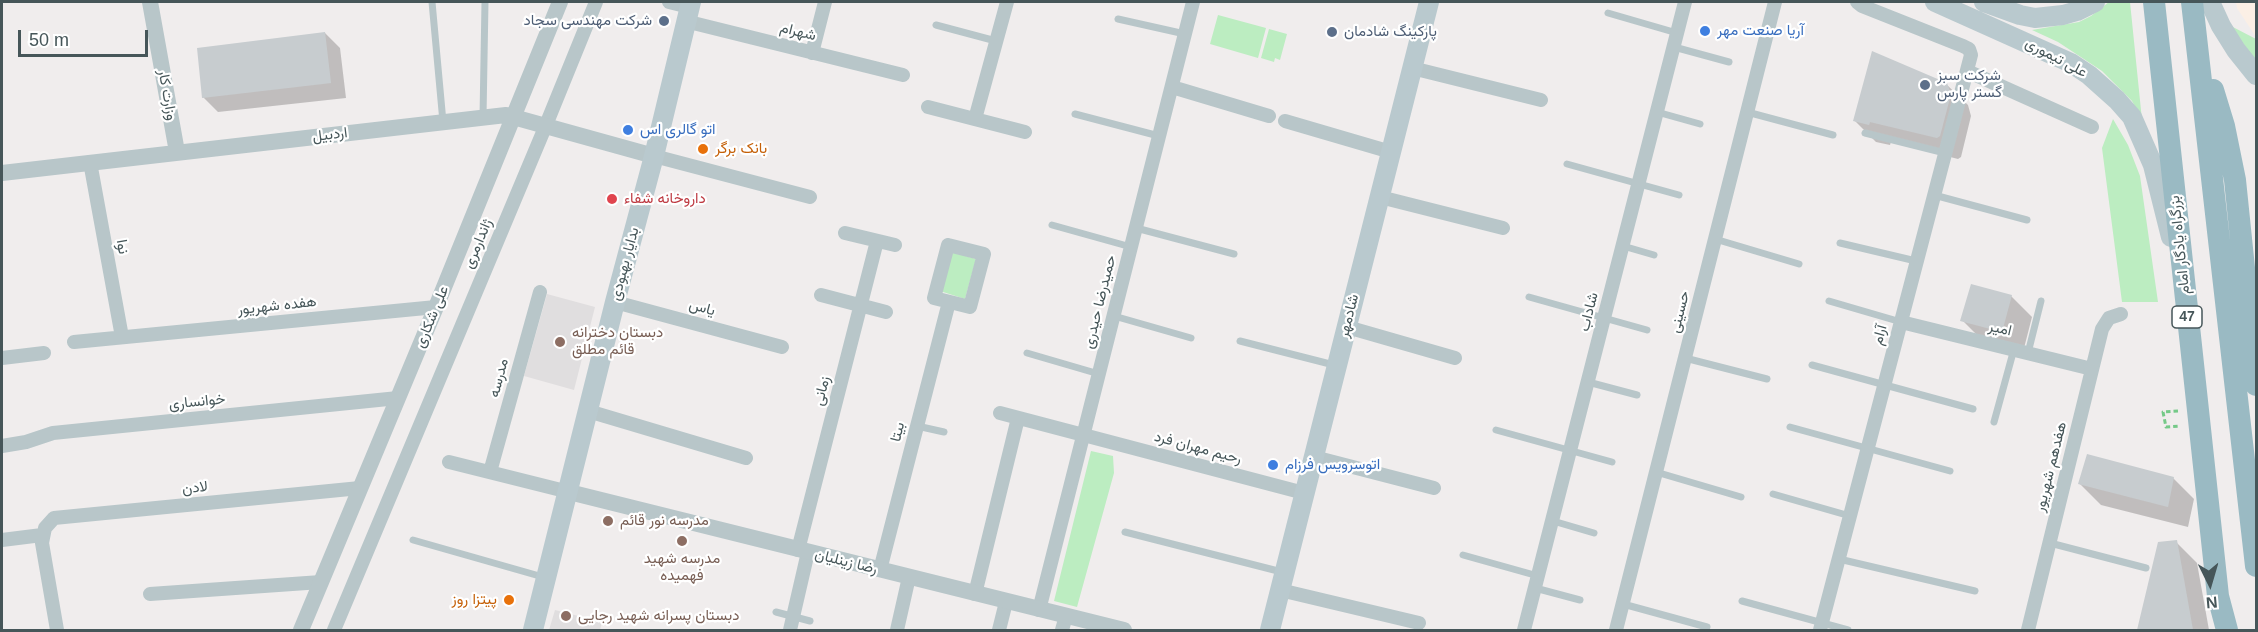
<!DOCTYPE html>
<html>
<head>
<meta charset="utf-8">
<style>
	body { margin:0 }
	#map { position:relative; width:2258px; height:632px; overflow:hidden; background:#f0eded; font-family:Arial,sans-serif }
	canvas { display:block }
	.frame { position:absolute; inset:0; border:3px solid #465659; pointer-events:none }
	.north { position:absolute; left:2180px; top:554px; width:60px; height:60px; -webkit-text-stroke:4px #fff; paint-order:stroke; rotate:175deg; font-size:16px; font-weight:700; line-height:24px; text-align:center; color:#465659 }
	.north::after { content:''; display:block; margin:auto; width:21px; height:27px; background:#465659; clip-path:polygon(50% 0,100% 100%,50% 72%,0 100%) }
	.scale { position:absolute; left:18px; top:30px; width:130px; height:27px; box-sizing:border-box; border:3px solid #465659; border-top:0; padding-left:8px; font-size:18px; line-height:21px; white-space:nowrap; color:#465659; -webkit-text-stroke:4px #fff; paint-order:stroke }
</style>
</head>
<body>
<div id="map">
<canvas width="2258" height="632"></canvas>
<div class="frame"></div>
<div class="north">N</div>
<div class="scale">50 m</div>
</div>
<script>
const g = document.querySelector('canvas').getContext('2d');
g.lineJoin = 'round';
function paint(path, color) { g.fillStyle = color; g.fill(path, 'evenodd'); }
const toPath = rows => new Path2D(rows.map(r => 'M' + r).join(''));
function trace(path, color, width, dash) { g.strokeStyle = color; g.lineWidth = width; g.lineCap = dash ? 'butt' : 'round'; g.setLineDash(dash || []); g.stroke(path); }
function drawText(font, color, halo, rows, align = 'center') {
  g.font = font + ' Arial,Vazirmatn,sans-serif'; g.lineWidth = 4.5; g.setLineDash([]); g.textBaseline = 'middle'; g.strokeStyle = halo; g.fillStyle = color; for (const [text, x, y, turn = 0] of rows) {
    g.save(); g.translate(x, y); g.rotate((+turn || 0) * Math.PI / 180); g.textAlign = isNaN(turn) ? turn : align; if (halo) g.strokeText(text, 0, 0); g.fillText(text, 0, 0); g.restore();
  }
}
paint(toPath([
	[2236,2,2256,2,2256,37,2237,8]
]), '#fbefe5');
paint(toPath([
	[547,294,595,307,574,390,524,376],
	[555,610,602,622,600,630,549,630]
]), '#e0dedf');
paint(toPath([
	[2109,2,2130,2,2142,120,2132,101,2102,71,2058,42,2032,30,2079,22,2091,16],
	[1218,15,1266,28,1258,58,1210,44],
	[2229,25,2256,39,2256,61],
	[1269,29,1287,34,1280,60,1275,58,1274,62,1261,58],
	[2113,119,2128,145,2140,176,2158,302,2122,302,2102,148],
	[952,252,976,259,965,299,940,291],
	[1091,451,1113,456,1114,473,1077,607,1054,601]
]), '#bcedc1');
paint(toPath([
	[325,33,340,48,346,98,218,112,203,97],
	[1946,84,1968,105,1971,116,1961,157,1958,159,1891,142,1890,145,1876,142,1855,121],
	[2011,296,2032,317,2023,352,1983,341,1962,320],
	[2173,478,2194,499,2188,527,2101,505,2080,484],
	[2176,542,2197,563,2209,630,2138,630,2159,543]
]), '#0003');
paint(toPath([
	[325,32,331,83,202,98,197,48],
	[1872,51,1947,83,1951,94,1940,136,1937,138,1870,122,1869,125,1853,121],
	[1971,284,2012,295,2002,332,1960,321],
	[2087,454,2174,477,2168,507,2078,484],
	[2177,540,2193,630,2137,630,2158,542]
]), '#c7cccf');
trace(toPath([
	[2178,411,2163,412,2166,427,2180,426]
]), '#75c988', 3, [4.5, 3]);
trace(toPath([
	[432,2,443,122],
	[1608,13,1677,33],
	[1118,19,1185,34],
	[936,25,996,41],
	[1674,47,1729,62],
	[1657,112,1700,124],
	[1747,112,1833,135],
	[1075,114,1159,136],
	[483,117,485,2],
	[1865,133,1945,153],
	[1567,164,1679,195],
	[1934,195,2027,220],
	[1052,225,1131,247],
	[1136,228,1234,254],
	[1715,239,1799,264],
	[1840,243,1916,261],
	[1623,246,1654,255],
	[1529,297,1647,330],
	[1829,301,1901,322],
	[1114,316,1191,338],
	[1240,341,1334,365],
	[1027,353,1099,374],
	[2028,353,2041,301],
	[1685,358,1767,379],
	[1812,365,1973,409],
	[1588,382,1637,395],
	[1994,422,2014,349],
	[917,426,944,432],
	[1790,427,1950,471],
	[1496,430,1612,462],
	[1656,472,1741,497],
	[1773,494,1850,516],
	[1553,521,1594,533],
	[1125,532,1282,572],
	[413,540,543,577],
	[2050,543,2146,568],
	[1463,555,1538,576],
	[1839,559,1975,591],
	[1535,588,1580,600],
	[1742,601,1848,630],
	[1623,604,1707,627],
	[776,612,810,621]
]), '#b8c6c9', 7);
trace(toPath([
	[669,2,689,7],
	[685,21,903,75],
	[812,53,825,2],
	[1412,68,1541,100],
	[1967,71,2092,127],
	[1172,87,1269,116],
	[928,107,1025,132],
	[975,119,1007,2],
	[1285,121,1391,152],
	[654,156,810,197],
	[90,162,122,337],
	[1380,197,1503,228],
	[845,233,895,245],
	[948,245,984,254,970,307,934,298,948,245],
	[821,295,886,312],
	[615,302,782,347],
	[1901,322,2092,369],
	[1347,327,1455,358],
	[74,342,436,307],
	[2,358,44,353],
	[588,411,746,458],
	[1000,413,1304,493],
	[2,446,26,442,53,433,398,398],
	[1314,457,1434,488],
	[449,462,569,492],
	[490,472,540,292],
	[2,540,42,535],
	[798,550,877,241],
	[880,570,949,302],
	[1280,590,1419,623],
	[150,594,321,582],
	[975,594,1018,418],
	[1039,610,1193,2],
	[57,630,42,543,45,528,54,518,360,488],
	[334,630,546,125,596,2],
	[790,630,808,552],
	[897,630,909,577],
	[999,630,1006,602],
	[1062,630,1066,616],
	[1524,630,1685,2],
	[1616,630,1775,2],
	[1820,630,1971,55,1969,49,1963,46,1862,6,1857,2],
	[2028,630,2102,329,2109,318,2121,314]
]), '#b8c6c9', 14);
trace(toPath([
	[150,2,177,152],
	[2,173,506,115,654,156],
	[569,492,1124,630],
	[301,630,436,307,560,2]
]), '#b8c6c9', 16);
trace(toPath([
	[1935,2,2071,63,2089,75,2117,100,2132,117,2153,165,2171,237],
	[1984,2,2020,15,2035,18,2063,15,2077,11,2095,2],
	[2210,2,2221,26,2236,50,2256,75],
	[533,630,615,302,654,156,691,2],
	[1270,630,1429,2]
]), '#b9c9ce', 20);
trace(toPath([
	[2154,2,2218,596,2227,630],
	[2192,2,2256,566],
	[2213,90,2224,126,2235,180,2256,385]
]), '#9abac3', 22);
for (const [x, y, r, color] of [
	[664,21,6,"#5c6f8a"],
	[1705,31,6,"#3f7fe0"],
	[1332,32,6,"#5c6f8a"],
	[1925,85,6,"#5c6f8a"],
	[628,130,6,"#3f7fe0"],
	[703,149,6,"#e8710a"],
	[612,199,6,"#e0444e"],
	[560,342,6,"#8d6e63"],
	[1273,465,6,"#3f7fe0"],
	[608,521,6,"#8d6e63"],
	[682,541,6,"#8d6e63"],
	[509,600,6,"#e8710a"],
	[566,616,6,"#8d6e63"]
]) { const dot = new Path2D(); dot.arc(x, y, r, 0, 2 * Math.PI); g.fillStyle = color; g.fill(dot); trace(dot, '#fff', 2); }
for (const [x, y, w] of [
	[2187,317,30]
]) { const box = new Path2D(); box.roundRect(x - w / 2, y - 11, w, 22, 4.5); g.fillStyle = '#fff'; g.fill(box); trace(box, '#465659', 1.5); }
drawText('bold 14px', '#465659', null, [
	["47",2187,317]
]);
drawText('15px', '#4e5e75', '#fff', [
	["شرکت مهندسی سجاد",652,21,"right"],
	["پارکینگ شادمان",1344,32],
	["شرکت سبز",1937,76],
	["گستر پارس",1937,93]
], 'left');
drawText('15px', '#366cbe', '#fff', [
	["آریا صنعت مهر",1717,31],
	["اتو گالری اس",640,130],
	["اتوسرویس فرزام",1285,465]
], 'left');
drawText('15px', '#465659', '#fff', [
	["شهرام",798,32,14],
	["علی تیموری",2056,58,28],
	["وزارت کار",167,95,80],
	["اردبیل",330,135,-7],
	["ژاندارمری",478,244,-67],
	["بزرگراه یادگار امام",2180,245,-96],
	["نوا",122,247,80],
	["بدایار بهبودی",625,264,-75],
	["حمیدرضا حیدری",1100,302,-76],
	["هفده شهریور",277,306,-6],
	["یاس",702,308,15],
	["شاداب",1589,312,-76],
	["حسینی",1680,312,-76],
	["شادمهر",1349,316,-76],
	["علی شکاری",432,317,-67],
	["امیر",2000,329,13],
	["آرام",1880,335,-75],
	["مدرسه",499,378,-75],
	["زمانی",822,391,-76],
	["خوانساری",197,402,-6],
	["بیتا",898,432,-76],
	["رحیم مهران فرد",1198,448,15],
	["هفدهم شهریور",2051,467,-76],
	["لادن",195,488,-6],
	["رضا زینلیان",846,562,14]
]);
drawText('15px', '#c56008', '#fff', [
	["بانک برگر",715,149],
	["پیتزا روز",497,600,"right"]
], 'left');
drawText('15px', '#be3a42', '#fff', [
	["داروخانه شفاء",624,199]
], 'left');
drawText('15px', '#785e54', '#fff', [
	["دبستان دخترانه",572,333],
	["قائم مطلق",572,350],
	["مدرسه نور قائم",620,521],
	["مدرسه شهید",682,559,"center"],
	["فهمیده",682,576,"center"],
	["دبستان پسرانه شهید رجایی",578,616]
], 'left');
</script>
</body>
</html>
